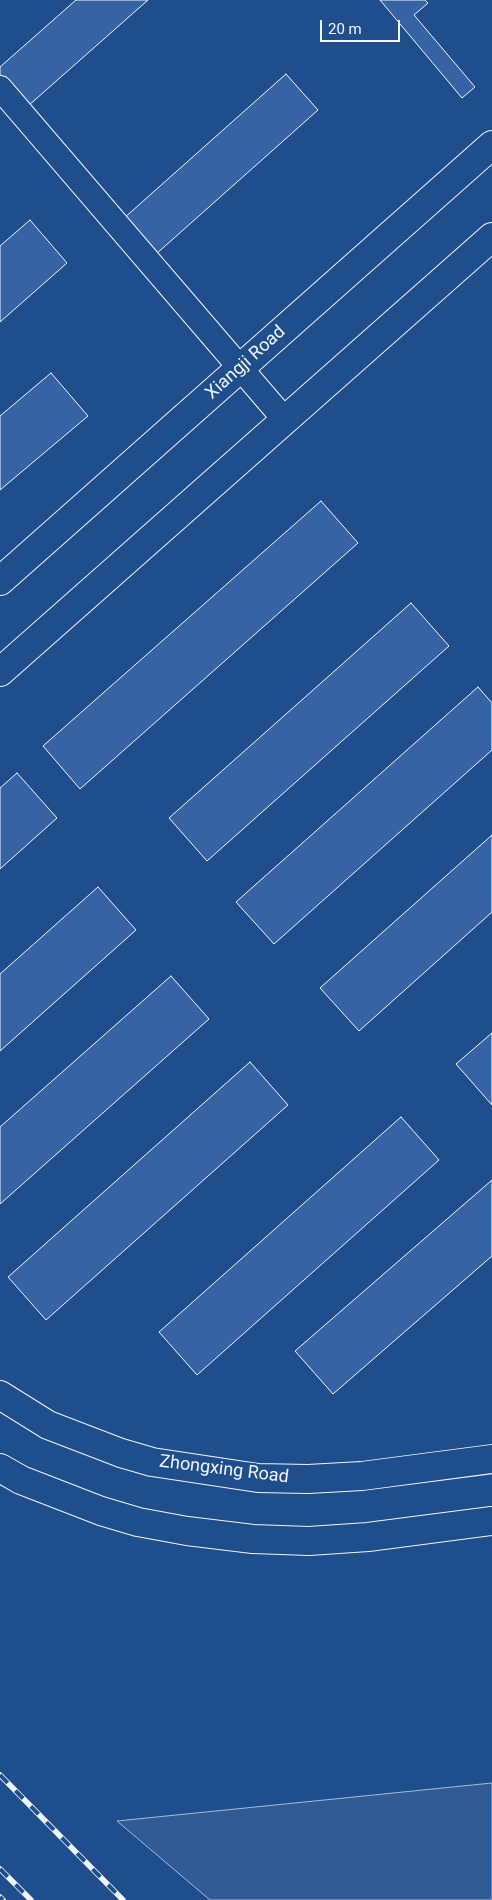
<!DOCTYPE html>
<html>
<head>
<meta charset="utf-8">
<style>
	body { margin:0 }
	#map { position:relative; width:492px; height:1900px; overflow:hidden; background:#1f4e8c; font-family:Roboto,sans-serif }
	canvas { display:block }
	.scale { position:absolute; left:320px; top:20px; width:80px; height:22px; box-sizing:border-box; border:2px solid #f2f6ff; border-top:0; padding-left:6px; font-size:15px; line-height:18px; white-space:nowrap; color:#f2f6ff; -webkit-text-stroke:4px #1f4e8c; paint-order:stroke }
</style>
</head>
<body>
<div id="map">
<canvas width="492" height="1900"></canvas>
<div class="scale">20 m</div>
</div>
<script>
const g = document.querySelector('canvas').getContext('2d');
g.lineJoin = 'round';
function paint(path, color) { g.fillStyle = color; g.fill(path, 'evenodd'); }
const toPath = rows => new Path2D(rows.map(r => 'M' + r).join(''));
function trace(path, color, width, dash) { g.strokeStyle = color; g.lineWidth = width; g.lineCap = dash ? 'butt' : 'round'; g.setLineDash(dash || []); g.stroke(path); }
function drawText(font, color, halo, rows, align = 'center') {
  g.font = font + ' Roboto,sans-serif'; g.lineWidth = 4; g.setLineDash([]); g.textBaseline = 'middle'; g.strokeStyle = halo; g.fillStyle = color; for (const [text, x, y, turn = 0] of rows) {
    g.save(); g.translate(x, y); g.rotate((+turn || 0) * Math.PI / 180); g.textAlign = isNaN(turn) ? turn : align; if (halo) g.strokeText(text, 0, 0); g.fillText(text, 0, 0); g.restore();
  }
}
const built = toPath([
	[492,1783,492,1900,210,1900,117,1821,492,1783]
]);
paint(built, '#305b95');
trace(built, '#a8bbd7', 1);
const building = toPath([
	[76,0,148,0,28,106,0,75,0,67,76,0],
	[380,0,425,0,428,3,414,15,475,87,462,98,380,0],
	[286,74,318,110,155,255,123,219,286,74],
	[30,220,67,263,0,322,0,246,30,220],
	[51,373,88,416,0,490,0,416,51,373],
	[321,501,358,543,80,789,43,746,321,501],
	[411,603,449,646,207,861,169,818,411,603],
	[478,687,492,703,492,750,274,944,236,902,478,687],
	[17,773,57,818,0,869,0,788,17,773],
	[492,835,492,912,359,1031,320,988,492,835],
	[98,887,136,930,0,1051,0,974,98,887],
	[171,976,209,1019,0,1204,0,1127,171,976],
	[492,1033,492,1105,456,1064,492,1033],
	[250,1062,288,1105,46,1320,8,1277,250,1062],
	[401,1117,439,1160,197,1375,159,1332,401,1117],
	[492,1180,492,1256,333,1394,295,1351,492,1180]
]);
paint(building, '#3563a3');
trace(building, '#f2f6ff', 1);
const street = toPath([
	[0,88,285,420]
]);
const secondary = toPath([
	[0,581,492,145],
	[0,672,492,237],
	[0,1395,48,1425,121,1453,152,1462,258,1478,308,1479,362,1476,492,1459],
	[0,1468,21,1480,101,1511,138,1522,187,1531,253,1539,309,1541,368,1537,492,1521]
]);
trace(street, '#f2f6ff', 26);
trace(secondary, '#f2f6ff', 30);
trace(street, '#1f4e8c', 24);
trace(secondary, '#1f4e8c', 28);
const rail = toPath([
	[0,1775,123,1900],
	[0,1869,31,1900],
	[0,1897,3,1900]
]);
trace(rail, '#f2f6ff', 5.5);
trace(rail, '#1f4e8c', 4, [11]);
drawText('18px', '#f2f6ff', '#1f4e8c', [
	["Xiangji Road",246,363,-42],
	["Zhongxing Road",224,1470,7]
]);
</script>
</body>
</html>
